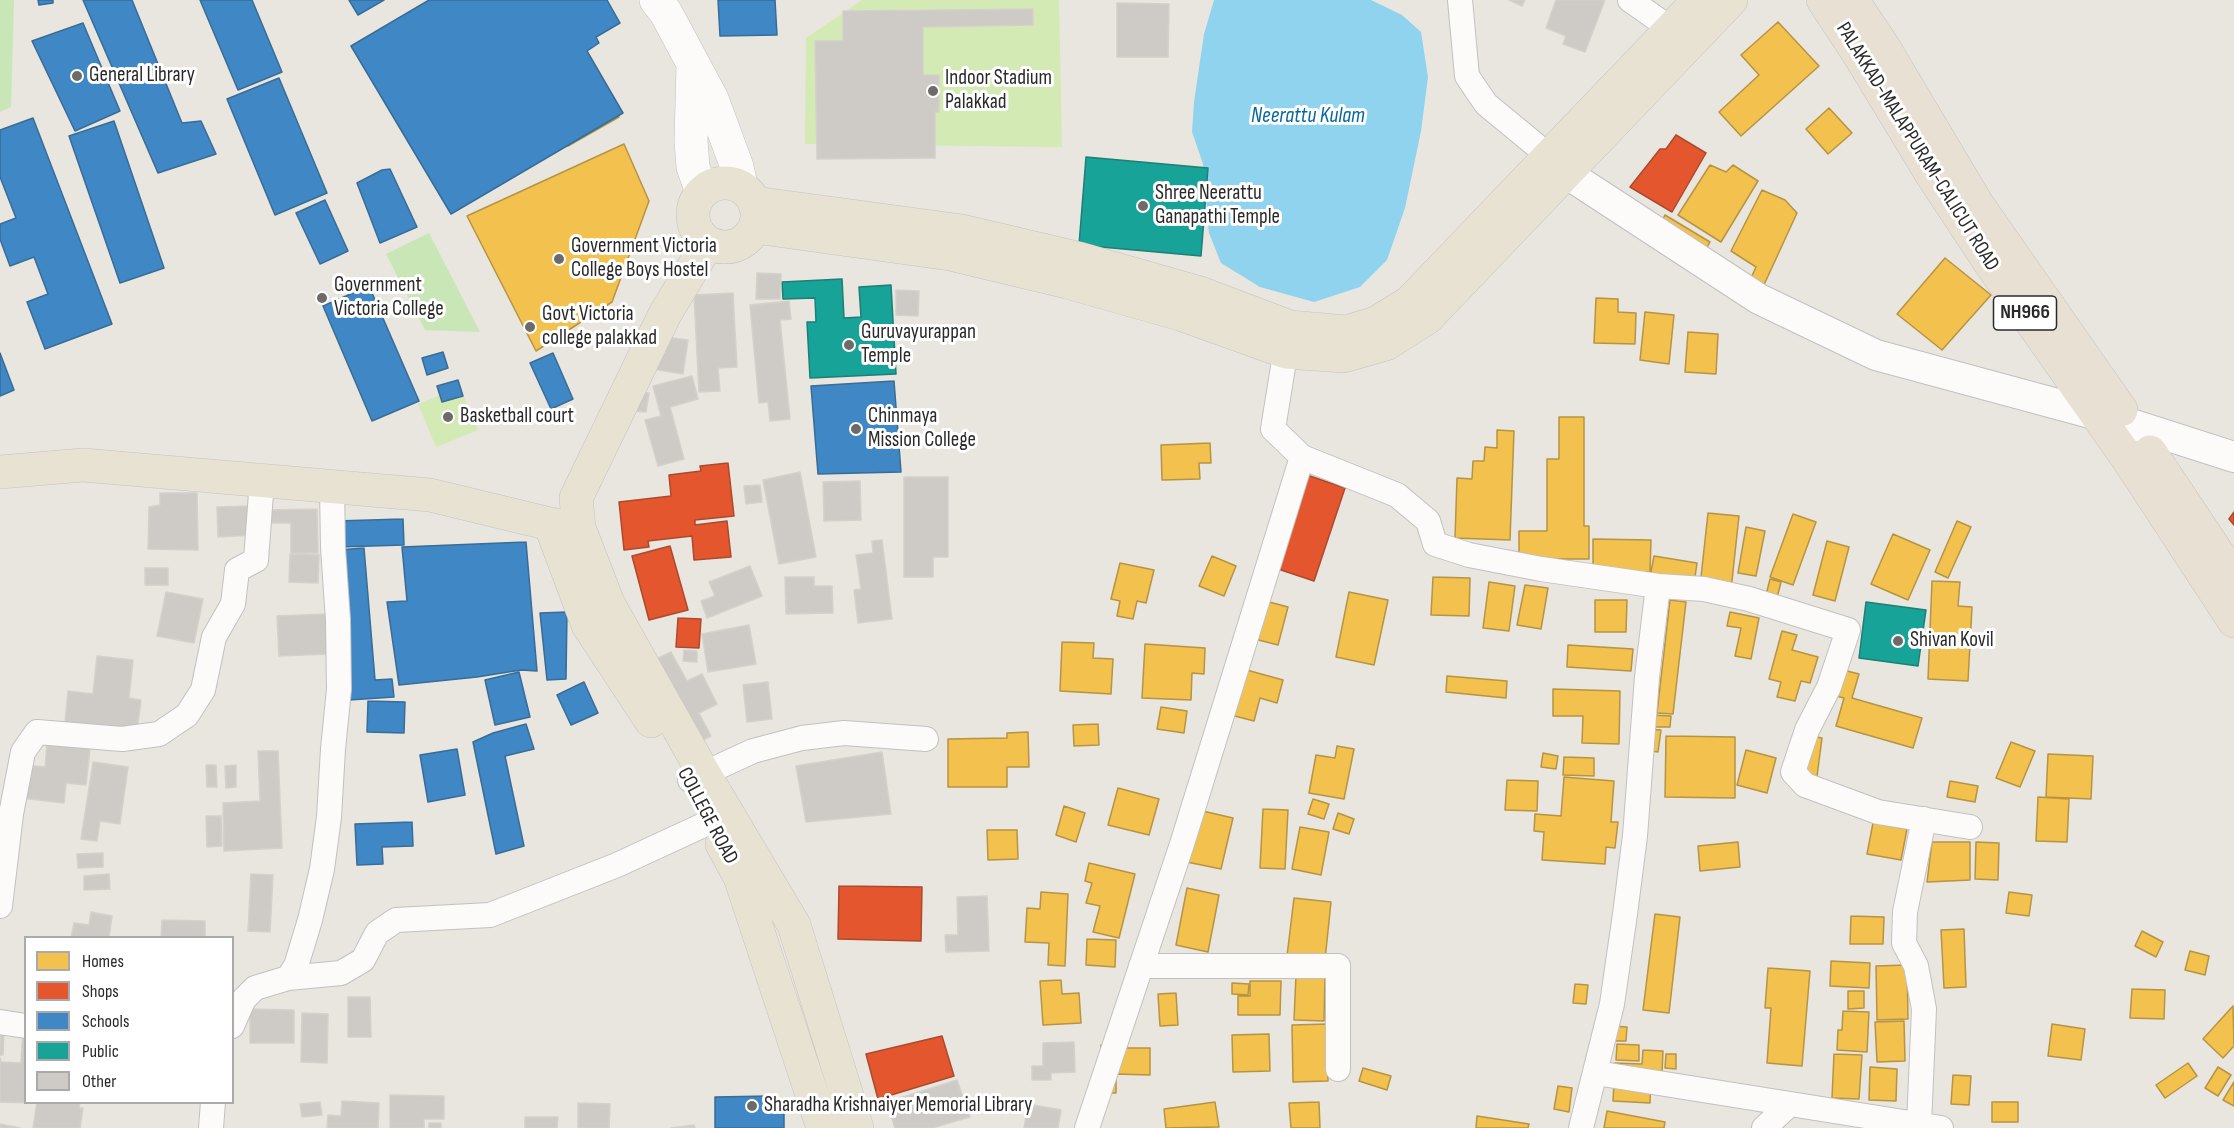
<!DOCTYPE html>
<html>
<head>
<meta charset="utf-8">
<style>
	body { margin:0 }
	#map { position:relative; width:2234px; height:1128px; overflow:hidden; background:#e9e5df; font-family:"Sofia Sans Condensed",sans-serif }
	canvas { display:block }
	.legend { position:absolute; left:24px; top:936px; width:210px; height:168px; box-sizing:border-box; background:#fff; border:2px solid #aaa; margin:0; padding:8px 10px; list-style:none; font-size:18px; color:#2a2a2a }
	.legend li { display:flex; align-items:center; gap:12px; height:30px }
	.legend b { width:30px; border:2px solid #aaa }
</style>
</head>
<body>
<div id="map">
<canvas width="2234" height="1128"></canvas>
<ul class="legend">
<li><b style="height:16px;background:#f2c14e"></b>Homes</li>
<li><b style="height:16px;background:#e4572e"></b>Shops</li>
<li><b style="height:16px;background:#3f88c5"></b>Schools</li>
<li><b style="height:16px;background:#17a398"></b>Public</li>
<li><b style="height:16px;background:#cecbc6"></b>Other</li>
</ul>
</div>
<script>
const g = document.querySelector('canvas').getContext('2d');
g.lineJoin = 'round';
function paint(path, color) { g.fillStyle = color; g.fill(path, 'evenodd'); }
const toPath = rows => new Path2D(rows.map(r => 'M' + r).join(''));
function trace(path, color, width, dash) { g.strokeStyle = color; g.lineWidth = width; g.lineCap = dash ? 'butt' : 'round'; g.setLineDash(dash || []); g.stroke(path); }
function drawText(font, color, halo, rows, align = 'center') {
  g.font = font + ' "Sofia Sans Condensed",sans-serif'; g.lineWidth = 6; g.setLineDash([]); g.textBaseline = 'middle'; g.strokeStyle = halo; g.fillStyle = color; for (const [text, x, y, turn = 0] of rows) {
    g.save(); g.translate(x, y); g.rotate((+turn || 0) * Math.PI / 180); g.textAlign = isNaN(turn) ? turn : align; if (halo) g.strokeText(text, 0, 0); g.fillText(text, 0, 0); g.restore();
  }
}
paint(toPath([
	[0,0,14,0,11,107,0,112],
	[429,233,480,332,425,330,386,254]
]), '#c9e6b6');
paint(toPath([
	[862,0,1059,0,1062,147,805,144,806,38],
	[460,387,478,430,436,447,418,404]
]), '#d4eab4');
paint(toPath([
	[1214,0,1371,0,1402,15,1421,32,1428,77,1421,131,1405,208,1387,260,1360,287,1314,302,1260,287,1221,263,1209,233,1203,164,1192,132,1194,102,1204,34]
]), '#8fd3ee');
const homes = toPath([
	[1778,22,1819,66,1741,136,1719,112,1759,75,1741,55,1778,22],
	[584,55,619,117,568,146,530,82,584,55],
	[1829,108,1852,133,1828,154,1806,129,1829,108],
	[624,144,649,201,612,302,536,351,467,216,624,144],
	[1710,165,1726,172,1733,165,1758,181,1721,242,1678,215,1710,165],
	[1762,190,1785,200,1797,213,1763,287,1750,280,1756,267,1731,251,1762,190],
	[1665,215,1710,242,1702,256,1656,232,1665,215],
	[1945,258,1991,295,1942,350,1897,314,1945,258],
	[1596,298,1618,299,1618,312,1636,313,1635,344,1594,343,1596,298],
	[1645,312,1674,315,1669,364,1640,360,1645,312],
	[1688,332,1718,334,1716,374,1685,372,1688,332],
	[1559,417,1584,417,1584,526,1589,526,1589,559,1519,559,1519,531,1547,531,1547,459,1559,459,1559,417],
	[1497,430,1514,431,1510,540,1455,538,1457,478,1472,479,1473,461,1484,461,1485,447,1497,448,1497,430],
	[1210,443,1211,463,1199,463,1200,479,1162,480,1161,445,1210,443],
	[1708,513,1739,516,1731,590,1700,586,1708,513],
	[1793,514,1816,522,1793,585,1770,577,1793,514],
	[1957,521,1971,527,1948,578,1935,572,1957,521],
	[1746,527,1765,531,1756,576,1738,573,1746,527],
	[1893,534,1930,550,1908,600,1871,584,1893,534],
	[1593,539,1651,540,1650,572,1593,572,1593,539],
	[1827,541,1849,547,1835,601,1813,595,1827,541],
	[1212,556,1236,566,1224,596,1199,586,1212,556],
	[1654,556,1697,563,1694,584,1650,577,1654,556],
	[1120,563,1154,570,1146,603,1137,601,1133,619,1117,616,1120,601,1111,599,1120,563],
	[1433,577,1470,578,1469,616,1431,615,1433,577],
	[1770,579,1781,582,1777,598,1766,595,1770,579],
	[1932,581,1960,582,1958,606,1972,607,1968,681,1928,679,1932,581],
	[1489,582,1515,586,1509,631,1483,628,1489,582],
	[1525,585,1548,588,1541,629,1517,625,1525,585],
	[1349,592,1388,600,1374,665,1336,657,1349,592],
	[1258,599,1288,607,1278,645,1247,637,1258,599],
	[1595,600,1627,600,1626,632,1595,632,1595,600],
	[1670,600,1686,602,1673,714,1657,713,1670,600],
	[1730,612,1759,618,1751,659,1735,656,1741,628,1727,626,1730,612],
	[1782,631,1797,635,1792,650,1818,657,1810,683,1801,681,1795,701,1777,697,1781,682,1769,679,1782,631],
	[1062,642,1094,643,1093,658,1113,659,1111,694,1060,691,1062,642],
	[1145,644,1205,648,1204,674,1192,673,1191,700,1142,698,1145,644],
	[1568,645,1633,649,1631,671,1567,667,1568,645],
	[1243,669,1283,680,1277,703,1260,698,1254,721,1231,715,1243,669],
	[1839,669,1859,674,1852,698,1922,718,1913,748,1836,726,1844,698,1832,695,1839,669],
	[1447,676,1507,681,1506,698,1446,692,1447,676],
	[1553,689,1620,691,1619,744,1582,743,1583,716,1553,716,1553,689],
	[1161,707,1187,711,1184,733,1157,729,1161,707],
	[1652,715,1671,716,1670,727,1652,727,1652,715],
	[1098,724,1099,745,1074,746,1073,725,1098,724],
	[1648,729,1661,730,1658,752,1645,750,1648,729],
	[1028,732,1029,767,1007,767,1007,787,948,787,948,739,1007,738,1007,733,1028,732],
	[1806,735,1822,738,1815,792,1798,790,1806,735],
	[1666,736,1735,737,1735,798,1665,797,1666,736],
	[2011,742,2035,751,2020,787,1996,778,2011,742],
	[1337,746,1354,749,1344,799,1309,793,1316,755,1335,758,1337,746],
	[1746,750,1776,758,1767,793,1737,785,1746,750],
	[1543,753,1558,756,1556,769,1541,767,1543,753],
	[2048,754,2093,756,2091,799,2046,797,2048,754],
	[1564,757,1594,758,1594,776,1563,775,1564,757],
	[1564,777,1614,781,1611,822,1618,822,1615,848,1606,847,1605,864,1542,860,1544,832,1534,831,1535,814,1561,816,1564,777],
	[1507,780,1538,781,1537,811,1505,810,1507,780],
	[1950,781,1978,786,1975,802,1947,797,1950,781],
	[1118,788,1159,799,1149,835,1108,825,1118,788],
	[2038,797,2069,799,2067,842,2036,841,2038,797],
	[1313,799,1329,804,1324,819,1308,814,1313,799],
	[1064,806,1085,813,1076,842,1056,835,1064,806],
	[1194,809,1233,818,1221,869,1182,861,1194,809],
	[1263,809,1288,810,1285,869,1260,868,1263,809],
	[1338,813,1354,819,1349,834,1333,829,1338,813],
	[1873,823,1907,829,1901,860,1867,854,1873,823],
	[1300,827,1329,832,1321,875,1292,869,1300,827],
	[987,830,1017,830,1018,859,988,860,987,830],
	[1738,842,1740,867,1700,871,1698,846,1738,842],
	[1932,842,1970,842,1970,880,1927,882,1932,842],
	[1976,842,1999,843,1998,880,1975,879,1976,842],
	[1089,863,1135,874,1119,938,1093,932,1100,906,1086,903,1092,883,1085,881,1089,863],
	[1187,888,1219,895,1208,952,1176,945,1187,888],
	[1041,892,1068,894,1065,966,1048,965,1049,943,1025,942,1027,908,1040,909,1041,892],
	[2009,892,2032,895,2029,916,2006,913,2009,892],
	[1294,898,1331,902,1325,960,1287,956,1294,898],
	[1655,914,1680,917,1669,1013,1643,1010,1655,914],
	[1851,916,1884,917,1883,944,1850,944,1851,916],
	[1964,929,1966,987,1944,988,1941,930,1964,929],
	[2142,931,2163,942,2156,957,2135,946,2142,931],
	[1087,939,1116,940,1115,967,1086,965,1087,939],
	[2190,951,2209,956,2205,975,2185,970,2190,951],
	[1831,961,1870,963,1869,988,1830,986,1831,961],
	[1907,965,1908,1019,1877,1020,1876,966,1907,965],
	[1768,968,1810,971,1802,1066,1767,1063,1771,1008,1765,1008,1768,968],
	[1296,975,1325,976,1324,1021,1294,1020,1296,975],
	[1061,980,1062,994,1079,993,1081,1023,1043,1025,1040,981,1061,980],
	[1250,981,1281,981,1280,1015,1238,1015,1238,996,1250,996,1250,981],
	[1232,983,1249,984,1248,995,1232,994,1232,983],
	[1575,984,1588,985,1586,1004,1573,1003,1575,984],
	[2132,989,2165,990,2164,1019,2130,1018,2132,989],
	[1848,991,1864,991,1864,1008,1848,1009,1848,991],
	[1176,993,1178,1025,1160,1026,1158,994,1176,993],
	[2233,1006,2234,1046,2223,1058,2203,1039,2233,1006],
	[1843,1011,1869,1012,1867,1052,1837,1050,1838,1030,1842,1030,1843,1011],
	[1904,1021,1905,1061,1877,1062,1875,1022,1904,1021],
	[1327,1024,1328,1081,1293,1082,1292,1025,1327,1024],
	[2052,1024,2085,1029,2081,1060,2048,1056,2052,1024],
	[1612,1026,1627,1027,1626,1041,1612,1041,1612,1026],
	[1269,1034,1270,1071,1233,1072,1232,1035,1269,1034],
	[1617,1044,1639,1045,1639,1061,1616,1060,1617,1044],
	[1101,1045,1121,1045,1121,1048,1150,1048,1150,1075,1116,1074,1116,1093,1100,1093,1101,1045],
	[1643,1050,1663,1051,1662,1074,1651,1073,1650,1103,1613,1101,1615,1063,1642,1064,1643,1050],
	[1666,1054,1676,1054,1676,1069,1665,1068,1666,1054],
	[1834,1054,1862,1055,1859,1099,1832,1098,1834,1054],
	[2188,1063,2197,1076,2165,1098,2156,1085,2188,1063],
	[1870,1067,1897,1069,1896,1101,1869,1100,1870,1067],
	[2218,1067,2231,1075,2218,1096,2205,1088,2218,1067],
	[1363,1068,1391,1076,1387,1090,1359,1081,1363,1068],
	[1953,1075,1971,1076,1969,1105,1951,1104,1953,1075],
	[2234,1082,2234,1106,2223,1100,2234,1082],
	[1558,1086,1572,1088,1569,1112,1554,1109,1558,1086],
	[1215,1102,1219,1127,1166,1128,1164,1109,1215,1102],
	[1319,1102,1320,1128,1291,1128,1289,1103,1319,1102],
	[1992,1102,2018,1102,2018,1122,1992,1122,1992,1102],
	[1607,1111,1665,1122,1664,1128,1604,1128,1607,1111],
	[1477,1116,1529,1124,1528,1128,1476,1128,1477,1116]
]);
paint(homes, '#f2c14e');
trace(homes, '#b69443', 1.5);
const shops = toPath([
	[1676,135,1706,153,1672,212,1630,187,1660,149,1666,149,1676,135],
	[728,463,734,516,695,520,695,525,727,521,731,557,694,560,692,536,648,541,649,547,624,550,619,502,671,496,669,475,701,471,700,466,728,463],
	[1307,475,1345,488,1314,581,1275,568,1307,475],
	[2234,512,2234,525,2229,519,2234,512],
	[670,546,688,610,649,620,632,556,670,546],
	[678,618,701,619,699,648,676,647,678,618],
	[839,886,922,887,921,941,838,939,839,886],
	[942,1036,954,1076,878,1099,866,1054,942,1036]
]);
paint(shops, '#e4572e');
trace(shops, '#ac4a2d', 1.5);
const schools = toPath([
	[38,0,53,0,53,3,39,5,38,0],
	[83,0,132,0,182,123,201,121,216,154,158,173,83,0],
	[200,0,252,0,282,72,238,90,200,0],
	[349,0,384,0,358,15,349,0],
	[429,0,607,0,620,23,596,37,599,43,587,51,623,113,451,214,351,46,429,0],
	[718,0,775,0,777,35,720,36,718,0],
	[83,23,120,111,75,131,32,41,83,23],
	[279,78,327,193,275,215,227,99,279,78],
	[33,118,112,324,45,349,27,302,48,294,34,257,10,266,0,239,0,224,16,218,0,177,0,130,33,118],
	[114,121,164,268,120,283,69,136,114,121],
	[390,169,417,227,380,243,357,183,382,170,390,169],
	[325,200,348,251,320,264,296,213,325,200],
	[369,286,419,401,372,421,323,306,369,286],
	[443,352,448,368,427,375,422,358,443,352],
	[0,353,14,390,0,396,0,353],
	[553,353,573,399,551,409,530,363,553,353],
	[458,380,463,396,442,402,437,386,458,380],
	[894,381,901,472,818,474,811,386,894,381],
	[403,519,404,545,338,547,337,521,403,519],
	[526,542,537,671,521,670,477,677,399,685,387,602,407,601,402,547,526,542],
	[364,548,375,680,392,679,394,697,349,700,338,550,364,548],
	[567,612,566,679,547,680,540,613,567,612],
	[519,672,530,717,495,725,485,680,519,672],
	[584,682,598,713,571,725,557,695,584,682],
	[368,701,405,702,404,733,367,732,368,701],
	[526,724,534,749,505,756,524,846,496,854,473,742,493,733,526,724],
	[457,749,465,795,428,802,420,755,457,749],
	[412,822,413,846,382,847,383,864,357,865,355,824,412,822],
	[770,1096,770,1110,784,1110,784,1128,715,1128,715,1097,770,1096]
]);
paint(schools, '#3f88c5');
trace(schools, '#396c96', 1.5);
const public = toPath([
	[1086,157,1208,168,1201,256,1079,245,1086,157],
	[842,279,844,318,861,317,859,287,891,285,896,374,810,378,807,322,816,322,815,298,783,299,782,282,842,279],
	[1866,602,1926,610,1918,666,1859,658,1866,602]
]);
paint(public, '#17a398');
trace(public, '#1d7f77', 1.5);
const building = toPath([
	[1509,0,1525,0,1522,6,1509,0],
	[1556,0,1605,0,1585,52,1563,44,1566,36,1546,28,1556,0],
	[1117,3,1169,4,1168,57,1117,57,1117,3],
	[1033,9,1033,25,923,27,923,75,939,75,939,112,935,112,935,158,817,159,815,41,843,41,843,11,1033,9],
	[757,273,781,274,780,299,756,299,757,273],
	[896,290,919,291,918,316,896,315,896,290],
	[733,293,737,367,718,368,720,391,699,392,694,295,733,293],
	[789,301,791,319,780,320,790,419,770,421,768,402,759,403,750,305,789,301],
	[658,336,688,340,683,374,653,369,658,336],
	[692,376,698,399,670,407,684,459,658,466,645,420,661,416,653,386,692,376],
	[636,391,649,393,646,412,633,411,636,391],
	[800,472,816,557,779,564,763,480,800,472],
	[904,477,948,477,948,557,933,557,933,577,904,577,904,477],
	[860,481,861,520,824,521,823,482,860,481],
	[760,485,762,502,746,504,744,486,760,485],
	[160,493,197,493,198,550,148,549,149,507,160,505,160,493],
	[251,506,252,535,218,537,217,507,251,506],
	[317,509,318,553,291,553,291,523,267,523,267,510,317,509],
	[882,540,892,619,858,623,854,590,861,589,856,555,873,553,872,541,882,540],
	[290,554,319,555,318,583,289,582,290,554],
	[750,566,762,596,707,618,701,601,715,596,709,582,750,566],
	[145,568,168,568,168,585,145,585,145,568],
	[785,577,814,577,814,586,832,586,833,613,786,614,785,577],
	[166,592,203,599,194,643,157,636,166,592],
	[327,614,328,654,279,656,277,616,327,614],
	[749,625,756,664,708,672,702,634,749,625],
	[684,650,697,651,697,662,683,661,684,650],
	[671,652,687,681,702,674,717,704,699,713,711,736,695,744,652,661,671,652],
	[97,656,133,660,129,698,141,700,137,731,65,723,68,691,93,694,97,656],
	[768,682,772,719,747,722,743,685,768,682],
	[47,744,90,749,86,785,66,783,64,803,21,798,24,765,45,767,47,744],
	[258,751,278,751,282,848,224,851,223,803,260,801,258,751],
	[882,752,891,814,806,822,796,766,882,752],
	[93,762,128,767,120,824,100,821,97,841,81,839,93,762],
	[206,765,216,765,217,787,207,787,206,765],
	[236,765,236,787,226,788,225,766,236,765],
	[206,816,221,816,222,846,207,847,206,816],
	[103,853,103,867,78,868,77,854,103,853],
	[109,874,110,889,84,890,84,876,109,874],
	[251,874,273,875,270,932,248,931,251,874],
	[987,896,989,951,946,952,945,935,958,935,957,897,987,896],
	[91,912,112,916,109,938,71,938,74,923,89,925,91,912],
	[162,920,205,921,205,938,161,938,162,920],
	[348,997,370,997,371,1037,348,1037,348,997],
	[250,1009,294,1010,294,1043,250,1043,250,1009],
	[302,1013,328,1014,327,1063,301,1062,302,1013],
	[0,1029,4,1029,3,1055,0,1055,0,1029],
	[23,1029,26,1029,26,1102,34,1103,0,1102,0,1058,1,1062,21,1063,23,1029],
	[1074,1042,1075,1072,1051,1073,1051,1080,1032,1080,1032,1066,1043,1066,1043,1043,1074,1042],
	[957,1080,970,1117,932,1128,895,1128,887,1102,957,1080],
	[390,1095,444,1096,444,1119,424,1119,424,1128,390,1128,390,1095],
	[342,1101,379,1103,378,1128,327,1128,328,1115,341,1116,342,1101],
	[37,1102,80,1102,79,1108,83,1108,80,1128,33,1128,37,1102],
	[320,1102,322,1115,302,1117,300,1104,320,1102],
	[578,1103,610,1104,609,1128,578,1128,578,1103],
	[1028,1104,1061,1110,1058,1128,1024,1128,1028,1104],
	[525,1117,558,1117,557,1128,525,1128,525,1117],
	[429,1123,441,1123,441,1128,429,1128,429,1123],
	[0,1124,20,1128,0,1128,0,1124],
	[694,1125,695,1128,671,1128,694,1125]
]);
paint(building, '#cecbc6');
trace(building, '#d4d1cb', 1.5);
const minor = toPath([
	[1460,0,1467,76,1486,104,1549,156],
	[1630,0,1671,29],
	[1288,336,1273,429,1302,457,1397,495,1428,521,1435,544,1469,555,1541,569,1658,586,1647,677,1635,836,1625,914,1612,1004,1581,1128],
	[1658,586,1704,589,1749,599,1848,630,1829,687,1807,730,1793,772,1805,785,1878,812,1970,827],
	[690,780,753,751,802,738,844,733,926,739],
	[0,906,11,814,23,752,37,732,122,739,159,734,187,715,203,690,214,637,233,604,237,570,256,560,262,480],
	[1141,966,1338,966,1338,1069],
	[288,978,341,973,363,960,377,933,396,920,490,915,617,865,710,822],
	[0,1022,26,1026],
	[232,1026,244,999,255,988,288,978,296,966,310,920,322,869,329,817,333,749,339,689,338,620,333,548,332,487],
	[1596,1073,1941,1128],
	[1919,1125,1924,1009,1916,966,1904,943,1905,912,1924,819],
	[211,1128,213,1102],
	[1087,1128,1182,844,1302,457],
	[1764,1128,1790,1104]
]);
const tertiary = toPath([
	[1549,157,1566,173,1759,299,1876,355,2131,424,2234,457]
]);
const secondary = toPath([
	[656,0,666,13,712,99,737,167,741,186],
	[693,66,691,141,693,167,702,192]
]);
const primary = toPath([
	'693 215a32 32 0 1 1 64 0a32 32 0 1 1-64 0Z',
	[755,203,962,231,1081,259,1197,292,1290,327,1346,332,1376,323,1410,302,1699,0],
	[755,227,950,254,1067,282,1180,314,1286,352,1344,356,1386,344,1427,318,1731,0],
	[708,243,665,314,576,498,579,528,608,603,704,774,794,925,857,1128],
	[0,472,83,465,430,495,550,524,572,527],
	[550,524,588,625,651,721],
	[722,844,740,877,823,1128]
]);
const trunk = toPath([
	[1823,0,1858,53,1932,175,1990,263,2128,459,2234,621],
	[1852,0,1883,46,1977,204,2121,410],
	[2150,452,2234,578]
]);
trace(minor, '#c2c1c1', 26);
trace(tertiary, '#c2c1c1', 32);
trace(secondary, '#c2c1c1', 34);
trace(primary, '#c4c3c1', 34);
trace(trunk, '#c4c3c1', 34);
trace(minor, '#fcfbfa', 24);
trace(tertiary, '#fcfbfa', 30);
trace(secondary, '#fcfbfa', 33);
trace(primary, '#e7e2d2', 33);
trace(trunk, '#e8e0d2', 33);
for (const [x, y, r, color] of [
	[77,76,6,"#6d6b69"],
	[933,91,6,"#6d6b69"],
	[1143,206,6,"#6d6b69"],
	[559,259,6,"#6d6b69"],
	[322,298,6,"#6d6b69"],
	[530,327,6,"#6d6b69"],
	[849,345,6,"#6d6b69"],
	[448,417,6,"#6d6b69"],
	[856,429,6,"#6d6b69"],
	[1898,641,6,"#6d6b69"],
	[752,1106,6,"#6d6b69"]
]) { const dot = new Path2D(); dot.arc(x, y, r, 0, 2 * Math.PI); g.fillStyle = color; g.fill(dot); trace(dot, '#fff', 2); }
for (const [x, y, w] of [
	[2025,313,63]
]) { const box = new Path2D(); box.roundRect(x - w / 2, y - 17, w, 34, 4.5); g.fillStyle = '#fff'; g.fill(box); trace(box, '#2a2a2a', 1.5); }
drawText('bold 20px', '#2a2a2a', null, [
	["NH966",2025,313]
]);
drawText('21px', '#2a2a2a', '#fff', [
	["General Library",89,76],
	["Indoor Stadium",945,79],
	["Palakkad",945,103],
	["Shree Neerattu",1155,194],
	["Ganapathi Temple",1155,218],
	["Government Victoria",571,247],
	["College Boys Hostel",571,271],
	["Government",334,286],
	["Victoria College",334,310],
	["Govt Victoria",542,315],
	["college palakkad",542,339],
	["Guruvayurappan",861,333],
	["Temple",861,357],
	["Basketball court",460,417],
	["Chinmaya",868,417],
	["Mission College",868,441],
	["Shivan Kovil",1910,641],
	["Sharadha Krishnaiyer Memorial Library",764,1106]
], 'left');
drawText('21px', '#2a2a2a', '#fff', [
	["PALAKKAD-MALAPPURAM-CALICUT ROAD",1917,147,58],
	["COLLEGE ROAD",707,816,62]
]);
drawText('italic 22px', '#0767a1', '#fff', [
	["Neerattu Kulam",1308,116]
]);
</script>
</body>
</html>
